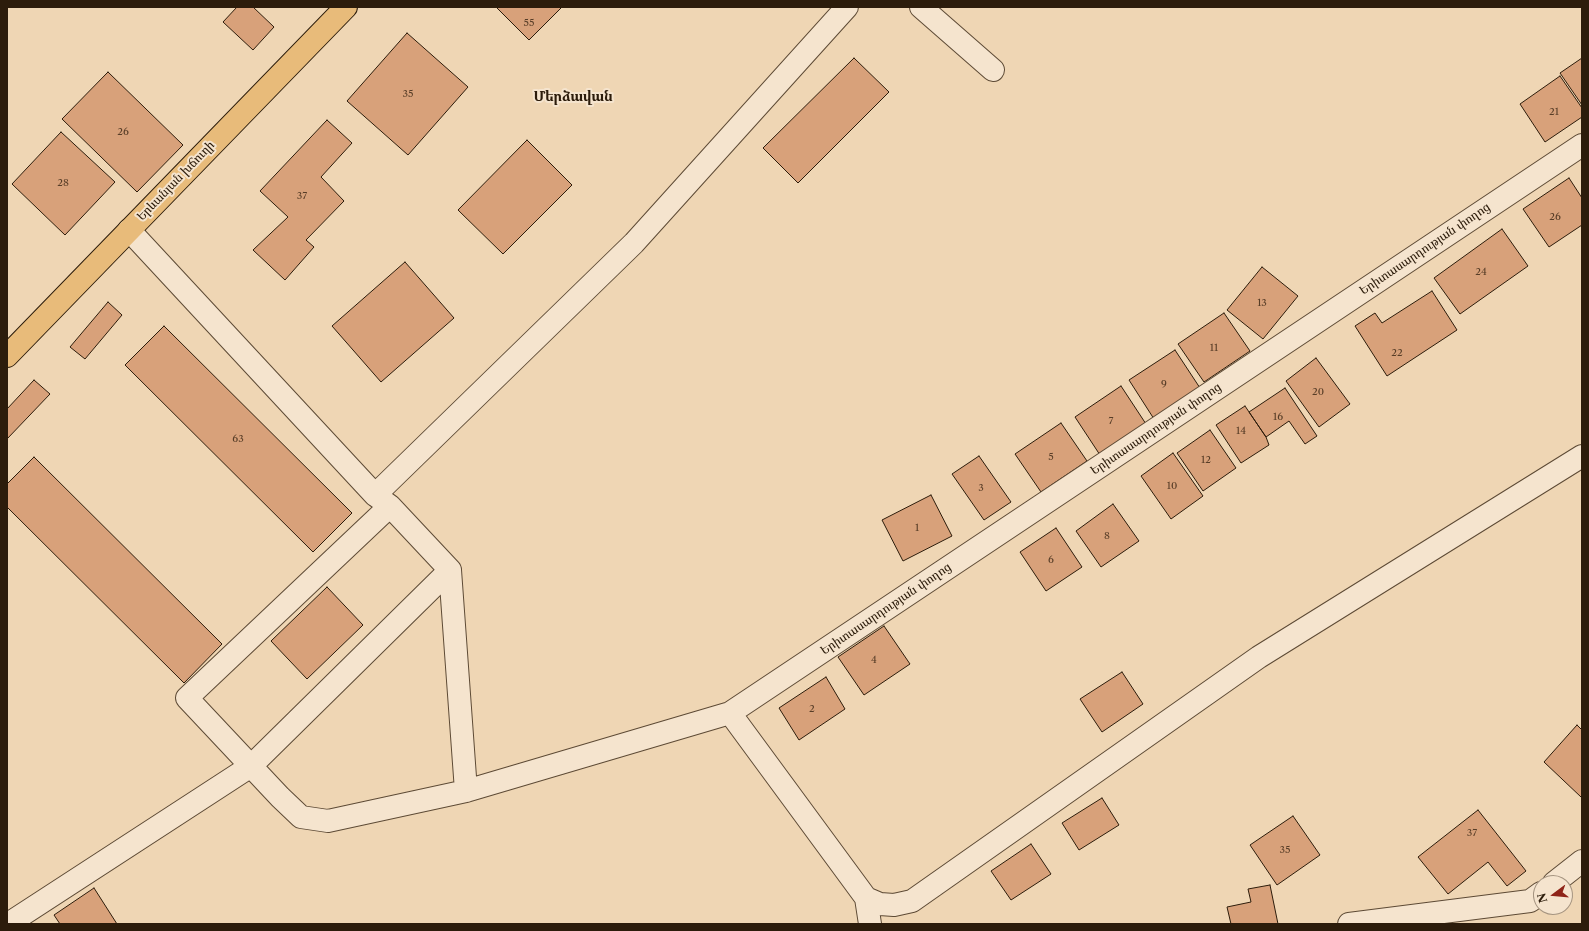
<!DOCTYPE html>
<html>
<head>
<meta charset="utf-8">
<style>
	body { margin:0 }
	#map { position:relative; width:1589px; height:931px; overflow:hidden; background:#efd6b4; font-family:"Libre Caslon Text",serif }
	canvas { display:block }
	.frame { position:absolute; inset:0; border:8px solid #2c1c0b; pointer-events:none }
	.north { position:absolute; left:1533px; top:875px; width:40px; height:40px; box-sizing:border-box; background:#f5e4ce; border:1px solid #a59480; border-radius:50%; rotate:254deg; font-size:11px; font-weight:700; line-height:16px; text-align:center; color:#2c1c0b }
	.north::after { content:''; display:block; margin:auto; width:14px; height:18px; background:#8f2418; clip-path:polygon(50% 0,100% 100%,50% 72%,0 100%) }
</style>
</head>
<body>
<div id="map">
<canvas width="1589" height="931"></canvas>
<div class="frame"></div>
<div class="north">N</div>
</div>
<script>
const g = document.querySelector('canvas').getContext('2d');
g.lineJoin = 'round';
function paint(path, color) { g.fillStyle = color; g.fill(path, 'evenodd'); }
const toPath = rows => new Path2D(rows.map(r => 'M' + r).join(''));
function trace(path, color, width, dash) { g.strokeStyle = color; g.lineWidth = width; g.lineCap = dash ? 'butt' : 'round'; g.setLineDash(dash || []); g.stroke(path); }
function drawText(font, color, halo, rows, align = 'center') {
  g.font = font + ' "Libre Caslon Text","Noto Serif Armenian",serif'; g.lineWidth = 4; g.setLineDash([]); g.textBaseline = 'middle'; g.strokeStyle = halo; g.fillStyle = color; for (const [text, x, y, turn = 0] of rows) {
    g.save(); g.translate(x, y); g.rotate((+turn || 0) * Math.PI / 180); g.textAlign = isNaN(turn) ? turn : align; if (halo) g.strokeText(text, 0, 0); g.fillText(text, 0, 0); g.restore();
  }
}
const building = toPath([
	[237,7,253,7,274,27,253,50,223,22,237,7],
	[496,7,562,7,529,40,496,7],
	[407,33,468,87,408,155,347,101,407,33],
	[854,58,889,92,798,183,763,148,854,58],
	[1582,58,1582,105,1560,73,1582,58],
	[108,72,183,145,137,192,62,119,108,72],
	[1560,76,1582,108,1582,117,1545,142,1520,104,1560,76],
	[327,120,352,143,321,177,344,201,306,240,314,247,285,280,253,250,288,217,260,191,327,120],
	[61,132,115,182,65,235,12,184,61,132],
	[527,140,572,185,503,254,458,210,527,140],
	[1569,178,1582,198,1582,225,1549,247,1523,209,1569,178],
	[1502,229,1528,266,1460,314,1434,278,1502,229],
	[405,262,454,318,381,382,332,326,405,262],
	[1262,267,1298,296,1263,339,1227,310,1262,267],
	[1432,291,1457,330,1387,376,1355,326,1375,313,1382,323,1432,291],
	[108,302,122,315,85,359,70,347,108,302],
	[1224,313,1250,351,1204,382,1178,344,1224,313],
	[164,326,352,513,313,552,125,365,164,326],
	[1175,350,1200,388,1154,419,1129,380,1175,350],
	[1316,358,1350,404,1319,427,1286,381,1316,358],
	[34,380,50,394,7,439,7,409,34,380],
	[1121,386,1146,424,1100,455,1075,417,1121,386],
	[1285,388,1317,436,1305,444,1289,421,1266,437,1249,412,1285,388],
	[1245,406,1266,437,1269,445,1241,463,1216,425,1245,406],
	[1061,423,1087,461,1041,492,1015,454,1061,423],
	[1210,430,1236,468,1203,491,1177,453,1210,430],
	[1173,453,1203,496,1171,519,1141,476,1173,453],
	[979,456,1011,502,984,520,952,474,979,456],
	[34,457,222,644,184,683,7,507,7,484,34,457],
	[931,495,952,536,903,561,882,520,931,495],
	[1113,504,1139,541,1101,567,1076,531,1113,504],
	[1056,528,1082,567,1046,591,1020,552,1056,528],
	[327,587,363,625,307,679,271,641,327,587],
	[884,626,910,664,864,695,838,657,884,626],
	[1122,672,1143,704,1102,732,1080,699,1122,672],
	[826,677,845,709,799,740,779,708,826,677],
	[1577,725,1582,730,1582,795,1581,797,1544,762,1577,725],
	[1102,798,1119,825,1079,850,1062,823,1102,798],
	[1478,810,1526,871,1507,886,1488,862,1448,894,1418,857,1478,810],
	[1293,816,1320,855,1277,885,1250,845,1293,816],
	[1031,844,1051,874,1011,900,991,871,1031,844],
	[1270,885,1278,924,1231,924,1227,907,1251,902,1248,889,1270,885],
	[94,888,117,924,60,924,54,915,94,888]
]);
paint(building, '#d8a17a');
trace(building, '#2c1c0b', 1);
const minor = toPath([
	[921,7,993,70],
	[129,230,375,495,390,506,450,570,466,791],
	[375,495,634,243,847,7],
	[390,506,187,698,280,797,301,817,328,821,466,791,730,713,1582,145],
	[730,713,866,898,880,904,894,905,912,901,1259,657,1582,456],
	[1554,883,1582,861],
	[866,898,870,924],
	[8,924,251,766,450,570],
	[1349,924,1530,901,1541,893]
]);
const major = toPath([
	[7,356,346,7]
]);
trace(minor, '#5d4a35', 24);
trace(major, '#2c1c0b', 24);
trace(minor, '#f5e4ce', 22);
trace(major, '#e8bb7a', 22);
drawText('10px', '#573d27', null, [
	["55",529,23],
	["35",408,94],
	["21",1554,112],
	["26",123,132],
	["28",63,183],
	["37",302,196],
	["26",1555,217],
	["24",1481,272],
	["13",1262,303],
	["11",1214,348],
	["22",1397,353],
	["9",1164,384],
	["20",1318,392],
	["16",1278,417],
	["7",1111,421],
	["14",1241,431],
	["63",238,439],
	["5",1051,457],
	["12",1206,460],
	["10",1172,486],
	["3",981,488],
	["1",917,528],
	["8",1107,536],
	["6",1051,560],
	["4",874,660],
	["2",812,709],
	["37",1472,833],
	["35",1285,850]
]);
drawText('12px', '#2c1c0b', '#f5e4ce', [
	["Երևանյան խճուղի",176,181,-46],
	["Երիտասարդության փողոց",1425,249,-34],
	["Երիտասարդության փողոց",1156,429,-34],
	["Երիտասարդության փողոց",886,609,-34]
]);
drawText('bold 14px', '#2c1c0b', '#f5e4ce', [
	["Մերձավան",573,97]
]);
</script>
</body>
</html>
